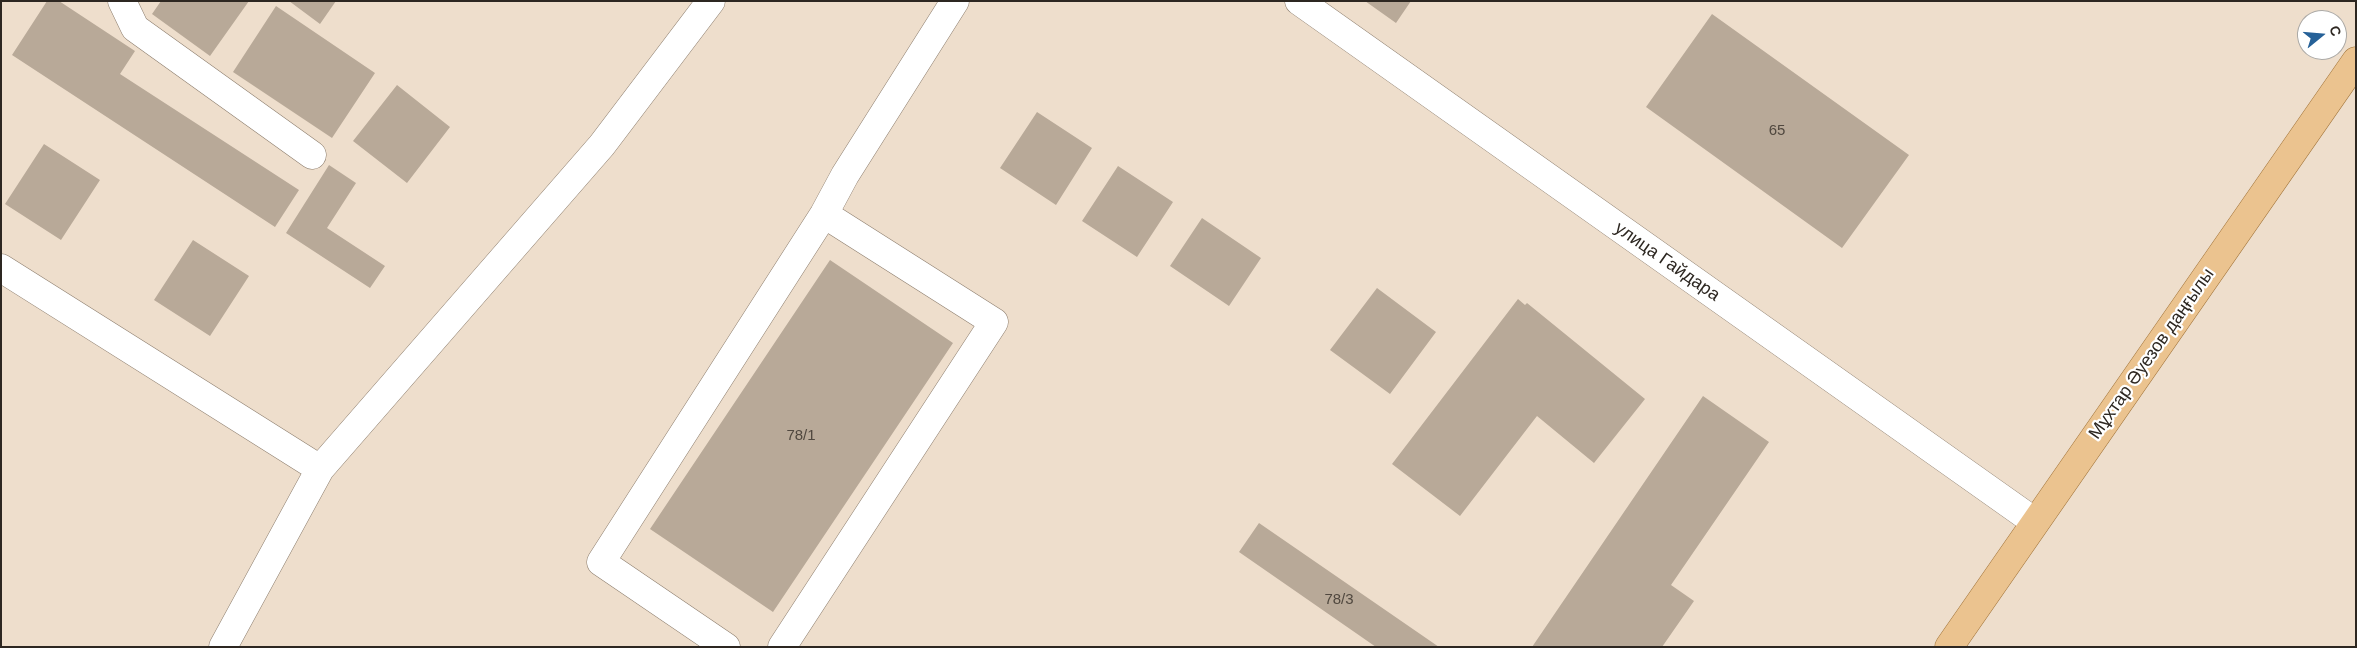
<!DOCTYPE html>
<html>
<head>
<meta charset="utf-8">
<style>
	body { margin:0 }
	#map { position:relative; width:2357px; height:648px; overflow:hidden; background:#eedecc; font-family:Helvetica,sans-serif }
	canvas { display:block }
	.frame { position:absolute; inset:0; border:2px solid #2d2721; pointer-events:none }
	.north { position:absolute; left:2297px; top:10px; width:50px; height:50px; box-sizing:border-box; background:#fff; border:1px solid #aba9a6; border-radius:50%; rotate:73deg; font-size:14px; font-weight:700; line-height:20px; text-align:center; color:#2d2721 }
	.north::after { content:''; display:block; margin:auto; width:18px; height:22px; background:#266198; clip-path:polygon(50% 0,100% 100%,50% 72%,0 100%) }
</style>
</head>
<body>
<div id="map">
<canvas width="2357" height="648"></canvas>
<div class="frame"></div>
<div class="north">С</div>
</div>
<script>
const g = document.querySelector('canvas').getContext('2d');
g.lineJoin = 'round';
function paint(path, color) { g.fillStyle = color; g.fill(path, 'evenodd'); }
const toPath = rows => new Path2D(rows.map(r => 'M' + r).join(''));
function trace(path, color, width, dash) { g.strokeStyle = color; g.lineWidth = width; g.lineCap = dash ? 'butt' : 'round'; g.setLineDash(dash || []); g.stroke(path); }
function drawText(font, color, halo, rows, align = 'center') {
  g.font = font + ' Helvetica,sans-serif'; g.lineWidth = 4.5; g.setLineDash([]); g.textBaseline = 'middle'; g.strokeStyle = halo; g.fillStyle = color; for (const [text, x, y, turn = 0] of rows) {
    g.save(); g.translate(x, y); g.rotate((+turn || 0) * Math.PI / 180); g.textAlign = isNaN(turn) ? turn : align; if (halo) g.strokeText(text, 0, 0); g.fillText(text, 0, 0); g.restore();
  }
}
paint(toPath([
	[47,1,59,1,135,51,120,74,299,190,275,227,12,55],
	[161,1,249,1,210,56,152,14],
	[289,1,336,1,320,24],
	[1365,1,1411,1,1396,23],
	[276,6,375,73,332,138,233,72],
	[1712,14,1909,155,1842,248,1646,107],
	[397,85,450,127,407,183,353,141],
	[1037,112,1092,148,1056,205,1000,168],
	[44,144,100,180,61,240,5,204],
	[329,165,356,183,327,228,385,266,370,288,286,233],
	[1118,166,1173,202,1137,257,1082,221],
	[1202,218,1261,258,1229,306,1170,266],
	[193,240,249,276,210,336,154,300],
	[830,260,953,343,773,612,650,529],
	[1377,288,1436,332,1390,394,1330,350],
	[1518,299,1525,305,1527,303,1645,399,1594,463,1537,416,1460,516,1392,464],
	[1703,396,1769,442,1671,585,1694,601,1662,647,1532,647],
	[1259,523,1439,647,1376,647,1239,552]
]), '#b8a998');
const minor = toPath([
	[122,1,135,28,312,155],
	[1299,1,2035,522],
	[1,268,320,469,223,647],
	[320,469,602,145,711,1],
	[726,647,601,562,824,214,845,175,955,1],
	[782,647,994,322,824,214]
]);
const major = toPath([
	[1949,647,2356,61]
]);
trace(minor, '#8c7d6d', 29);
trace(major, '#9f7238', 29);
trace(minor, '#fff', 28);
trace(major, '#ebc38f', 28);
drawText('15px', '#50483f', null, [
	["65",1777,131],
	["78/1",801,436],
	["78/3",1339,600]
]);
drawText('18px', '#2d2721', '#fff', [
	["улица Гайдара",1667,262,35],
	["Мұхтар Әуезов даңғылы",2152,354,-55]
]);
</script>
</body>
</html>
